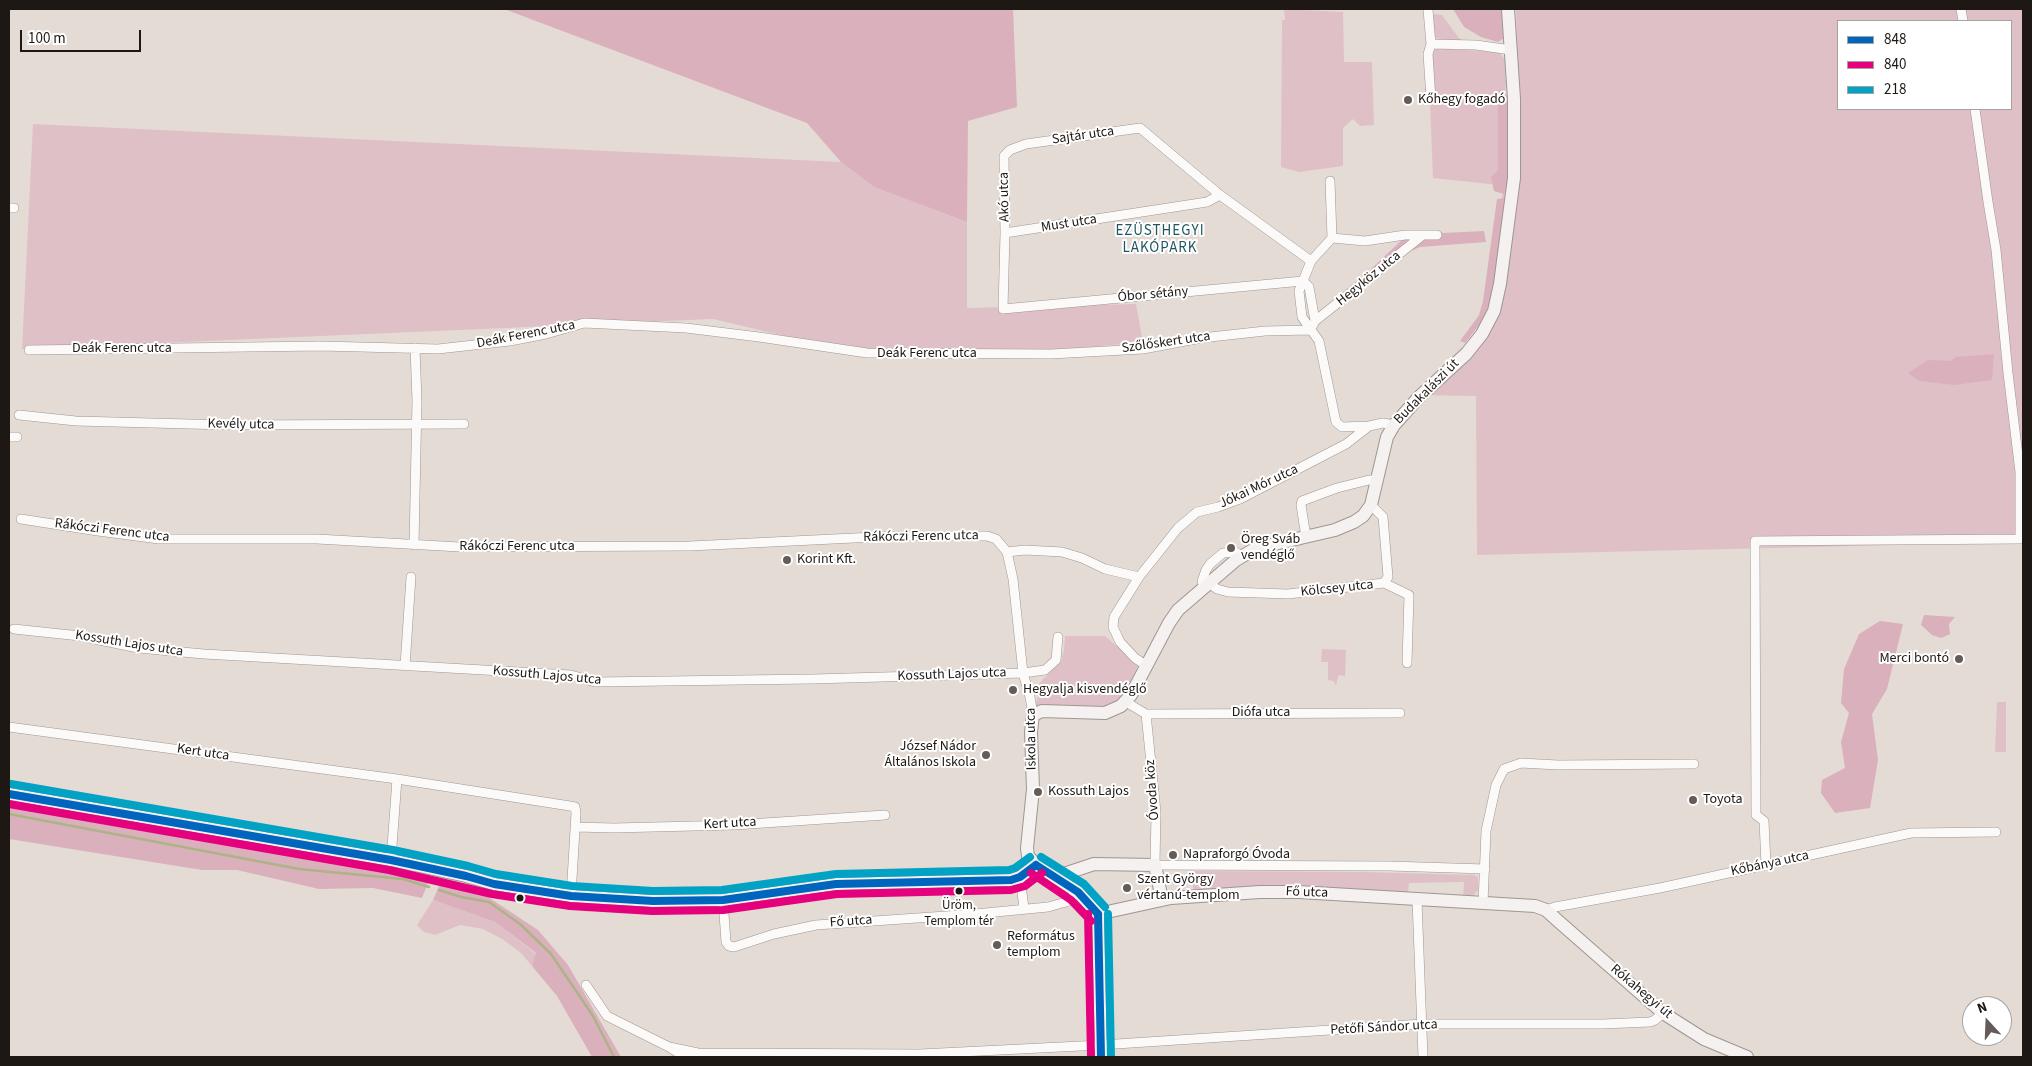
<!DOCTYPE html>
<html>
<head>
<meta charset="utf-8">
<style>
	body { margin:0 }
	#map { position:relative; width:2032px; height:1066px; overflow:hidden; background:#e5dbd5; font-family:"Source Sans 3",sans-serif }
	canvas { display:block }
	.frame { position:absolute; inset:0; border:10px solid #1e1814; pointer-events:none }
	.legend { position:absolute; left:1837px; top:20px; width:175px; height:90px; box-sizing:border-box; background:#fff; border:1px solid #a5a3a1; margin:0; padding:6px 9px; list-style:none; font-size:15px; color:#1e1814 }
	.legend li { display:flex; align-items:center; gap:10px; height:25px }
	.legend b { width:25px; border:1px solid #a5a3a1 }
	.north { position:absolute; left:1962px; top:996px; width:50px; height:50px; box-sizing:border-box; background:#fff; border:1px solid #a5a3a1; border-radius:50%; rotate:340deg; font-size:14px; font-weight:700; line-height:20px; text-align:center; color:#1e1814 }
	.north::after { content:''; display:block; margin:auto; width:18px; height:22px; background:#645c58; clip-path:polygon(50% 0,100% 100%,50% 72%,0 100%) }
	.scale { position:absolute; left:20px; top:30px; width:121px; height:22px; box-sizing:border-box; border:2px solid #1e1814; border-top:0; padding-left:6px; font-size:15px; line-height:18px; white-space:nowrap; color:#1e1814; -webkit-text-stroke:4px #fff; paint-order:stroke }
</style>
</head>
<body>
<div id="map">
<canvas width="2032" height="1066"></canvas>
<div class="frame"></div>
<ul class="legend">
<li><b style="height:6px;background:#0065bd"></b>848</li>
<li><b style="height:6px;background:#e5007d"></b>840</li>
<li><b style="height:6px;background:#02a2c5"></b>218</li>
</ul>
<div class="north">N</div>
<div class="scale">100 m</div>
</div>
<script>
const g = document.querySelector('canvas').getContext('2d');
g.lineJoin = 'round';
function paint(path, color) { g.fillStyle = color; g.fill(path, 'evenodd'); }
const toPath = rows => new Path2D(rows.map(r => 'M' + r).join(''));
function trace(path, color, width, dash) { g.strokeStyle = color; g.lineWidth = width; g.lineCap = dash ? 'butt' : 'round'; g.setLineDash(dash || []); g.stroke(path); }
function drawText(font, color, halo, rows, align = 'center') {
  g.font = font + ' "Source Sans 3",sans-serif'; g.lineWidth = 4; g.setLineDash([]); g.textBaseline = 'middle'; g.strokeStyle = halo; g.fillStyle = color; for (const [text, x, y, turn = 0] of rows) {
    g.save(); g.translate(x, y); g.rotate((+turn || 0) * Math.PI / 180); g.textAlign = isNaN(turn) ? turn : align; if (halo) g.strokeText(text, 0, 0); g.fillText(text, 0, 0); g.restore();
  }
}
paint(toPath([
	[1284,9,1343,12,1344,62,1372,62,1374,125,1360,126,1353,119,1343,128,1343,166,1299,172,1281,167,1282,20,1285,20],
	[1516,9,2023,9,2023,542,1477,555,1476,396,1413,395,1478,332,1491,285,1503,190,1520,175],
	[1838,21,2011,21,2011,109,1838,109],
	[1435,14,1442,15,1459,38,1465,42,1444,41,1435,37,1432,16],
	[1434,48,1499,52,1505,60,1506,83,1498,185,1433,178,1430,105,1434,98,1431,50],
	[33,124,841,162,874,187,967,222,967,308,1136,304,1143,342,1021,354,840,349,713,319,22,349],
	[1065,636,1105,636,1138,665,1126,692,1112,704,1097,707,1041,707,1035,704,1038,698,1037,687,1043,679,1061,662,1064,650],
	[1322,649,1346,650,1345,677,1342,675,1338,676,1336,686,1334,681,1328,680,1328,662,1321,662],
	[1997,702,2006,702,2006,752,1995,752],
	[1194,871,1365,872,1473,875,1478,877,1478,890,1471,898,1463,898,1464,882,1409,883,1408,893,1193,892,1193,884,1173,883,1174,878,1191,878],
	[433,900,495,922,536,954,532,966,520,952,502,939,483,929,460,925,435,935,424,932,417,925]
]), '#dfc0c7');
paint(toPath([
	[504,9,1013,9,1017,107,968,121,967,222,874,187,841,162,807,123],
	[1453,9,1503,9,1504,38,1498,42,1481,37,1464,27],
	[1503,89,1508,98,1508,181,1504,194,1494,191,1491,177,1498,170,1498,105,1496,91],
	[1504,198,1501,239,1491,300,1480,324,1465,343,1460,341,1479,315,1483,301,1497,199],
	[1436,230,1443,233,1484,231,1486,242,1420,247,1411,251,1377,277,1371,269,1405,237],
	[1994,354,1992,380,1954,385,1920,381,1908,373,1928,360,1950,361,1956,357],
	[1924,615,1955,617,1949,624,1950,634,1941,638,1932,635,1921,625],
	[1880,621,1903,624,1887,689,1872,714,1878,760,1870,808,1835,813,1821,793,1822,780,1845,768,1841,742,1849,713,1841,703,1844,669,1859,634],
	[9,803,430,878,422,898,373,888,319,889,237,870,202,870,9,839],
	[452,883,476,889,538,930,568,965,621,1057,592,1057,557,996,532,966,536,953,495,922,433,900,439,886]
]), '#dab0bd');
trace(toPath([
	[9,814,299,869,403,879,429,887],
	[439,890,461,897,489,902,520,924,551,954,593,1016,614,1057]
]), '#acb486', 2.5);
const street = toPath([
	[1961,9,1963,21],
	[1428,10,1431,44],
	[1431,99,1428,54,1431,44,1476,45,1511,50],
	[1330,181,1332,238],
	[9,208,14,208],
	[1005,233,1207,202,1220,195],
	[1311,261,1332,238,1365,241,1405,235,1437,235],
	[1303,281,1003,309,1005,233,1004,156,1010,150,1026,144,1140,128,1220,195,1311,261,1299,291,1302,317,1319,341,1336,422,1342,427,1369,426,1383,423,1394,425],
	[1303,281,1309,287,1315,321,1313,325],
	[1315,321,1423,235],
	[29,350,321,346,438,349,510,341,546,334,584,323,686,328,759,337,867,353,1051,354,1143,349,1201,338,1265,331,1310,330],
	[19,415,76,421,228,425,464,424],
	[9,437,17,437],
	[21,519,98,531,159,539,317,539,460,547,690,546,895,536,987,536,996,539,1007,552,1013,579,1023,673,1030,697,1033,715],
	[1306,537,1301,505,1302,501,1337,488,1369,480,1378,480],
	[414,545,417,401,415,348],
	[1007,552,1025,550,1062,552,1082,558,1105,569,1139,577],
	[1209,583,1217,589,1228,592,1288,594,1384,583,1388,577,1383,517,1371,505],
	[1384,583,1409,595,1407,663],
	[1204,587,1202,581,1206,570,1210,564,1223,553,1235,552,1242,556],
	[14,629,80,636,138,648,204,654,571,675,595,682,813,679,1023,673,1045,670,1056,660,1058,637],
	[405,666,411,577],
	[1147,666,1135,658,1120,642,1113,627,1114,617,1139,577,1178,528,1197,512,1218,507,1240,499,1346,444,1368,427],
	[1126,702,1146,714,1400,713],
	[1146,714,1156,812,1155,865,1389,866,1485,869],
	[9,727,397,779,570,806,575,807,576,813,571,896],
	[575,827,614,828,734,825,885,815],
	[391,860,397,779],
	[1766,865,1764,821,1756,815,1755,541,2020,539,2020,472,2008,373,1996,250,1988,202,1975,109],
	[1020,877,1024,908],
	[723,900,726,942,729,946,734,947,774,934,816,925,975,914,1048,907,1066,902,1078,892],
	[1417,900,1423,1057],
	[1483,903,1486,831,1496,785,1504,769,1521,763,1558,765,1694,764],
	[1546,910,1555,907,1660,888,1911,833,1996,832],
	[586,985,607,1016,669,1047,685,1057],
	[669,1047,698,1053,920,1054,1101,1045,1422,1024,1603,1024,1650,1022,1655,1020,1663,1013]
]);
const secondary = toPath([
	[9,794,391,860,466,876,494,884,571,896,653,901,723,900,836,884,1011,880,1020,877,1036,865],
	[1055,877,1094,864,1155,865,1162,900],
	[1098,914,1078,892,1036,865,1028,856,1027,848,1033,789,1031,732,1033,715,1042,711,1105,713,1121,706,1131,695,1169,623,1178,610,1236,560,1253,550,1266,546,1335,530,1354,522,1363,516,1371,505,1387,437,1394,425,1419,397,1466,354,1482,334,1494,311,1500,284,1514,178,1514,99,1508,9],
	[1098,914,1171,898,1260,892,1299,892,1535,906,1546,910,1557,920,1663,1013,1704,1039,1747,1057],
	[1098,914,1101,1057]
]);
trace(street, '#9d9691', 10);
trace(secondary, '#9d9691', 14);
trace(street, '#fbfaf9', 9);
trace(secondary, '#f5f1f0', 12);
trace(toPath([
	[9,794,391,860,466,876,494,884,571,896,653,901,723,900,836,884,1011,880,1020,877,1036,865],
	[1036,865,1078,892,1098,914],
	[1098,914,1101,1057]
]), '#0065bd', 8);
trace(toPath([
	[9,804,389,870,492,894,570,906,652,911,723,910,837,894,1011,890,1025,886,1042,873],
	[1031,873,1071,900,1091,921],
	[1088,914,1091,1057]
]), '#e5007d', 8);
trace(toPath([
	[11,784,393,850,468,866,496,874,572,886,653,891,722,890,836,874,1009,870,1015,868,1030,857],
	[1041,857,1084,884,1105,907],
	[1108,914,1111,1057]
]), '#02a2c5', 8);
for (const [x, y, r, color] of [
	[1408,100,5,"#645c58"],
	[1231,548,5,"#645c58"],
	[787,560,5,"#645c58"],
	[1959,659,5,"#645c58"],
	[1013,690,5,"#645c58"],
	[986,755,5,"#645c58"],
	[1038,792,5,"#645c58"],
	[1693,800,5,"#645c58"],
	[1173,855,5,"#645c58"],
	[1127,888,5,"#645c58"],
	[959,891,4.5,"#1e1814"],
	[520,898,4.5,"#1e1814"],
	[997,945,5,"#645c58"]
]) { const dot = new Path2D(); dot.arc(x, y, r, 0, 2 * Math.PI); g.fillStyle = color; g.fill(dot); trace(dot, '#fff', 2); }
drawText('13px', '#1e1814', '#fff', [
	["Üröm,",959,906],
	["Templom tér",959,922]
]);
drawText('14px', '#1e1814', '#fff', [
	["Kőhegy fogadó",1418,100],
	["Öreg Sváb",1241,540],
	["vendéglő",1241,556],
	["Korint Kft.",797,560],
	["Merci bontó",1949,659,"right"],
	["Hegyalja kisvendéglő",1023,690],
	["József Nádor",976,747,"right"],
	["Általános Iskola",976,763,"right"],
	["Kossuth Lajos",1048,792],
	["Toyota",1703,800],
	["Napraforgó Óvoda",1183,855],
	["Szent György",1137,880],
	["vértanú-templom",1137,896],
	["Református",1007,937],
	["templom",1007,953]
], 'left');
drawText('14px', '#1e1814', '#fff', [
	["Sajtár utca",1083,136,-8],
	["Akó utca",1005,197,-91],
	["Must utca",1069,224,-9],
	["Hegyköz utca",1369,279,-39],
	["Óbor sétány",1153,295,-5],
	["Deák Ferenc utca",526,335,-11],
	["Szőlőskert utca",1166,343,-8],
	["Deák Ferenc utca",122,349],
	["Deák Ferenc utca",927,354],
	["Budakalászi út",1427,392,-45],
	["Kevély utca",241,425,1],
	["Jókai Mór utca",1259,487,-25],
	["Rákóczi Ferenc utca",112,531,7],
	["Rákóczi Ferenc utca",921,537,-1],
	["Rákóczi Ferenc utca",517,547],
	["Kölcsey utca",1337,589,-6],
	["Kossuth Lajos utca",129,644,9],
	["Kossuth Lajos utca",952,675,-2],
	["Kossuth Lajos utca",547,676,5],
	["Diófa utca",1261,713],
	["Iskola utca",1032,739,-91],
	["Kert utca",203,753,8],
	["Óvoda köz",1153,790,-94],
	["Kert utca",730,824,-3],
	["Kőbánya utca",1770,864,-12],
	["Fő utca",1307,893,2],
	["Fő utca",851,922,-4],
	["Rókahegyi út",1641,992,40],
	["Petőfi Sándor utca",1384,1028,-3]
]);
g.letterSpacing = '1px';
drawText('15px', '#1f5562', '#fff', [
	["EZÜSTHEGYI",1160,232],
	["LAKÓPARK",1160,249]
]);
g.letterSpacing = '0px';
</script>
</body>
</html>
